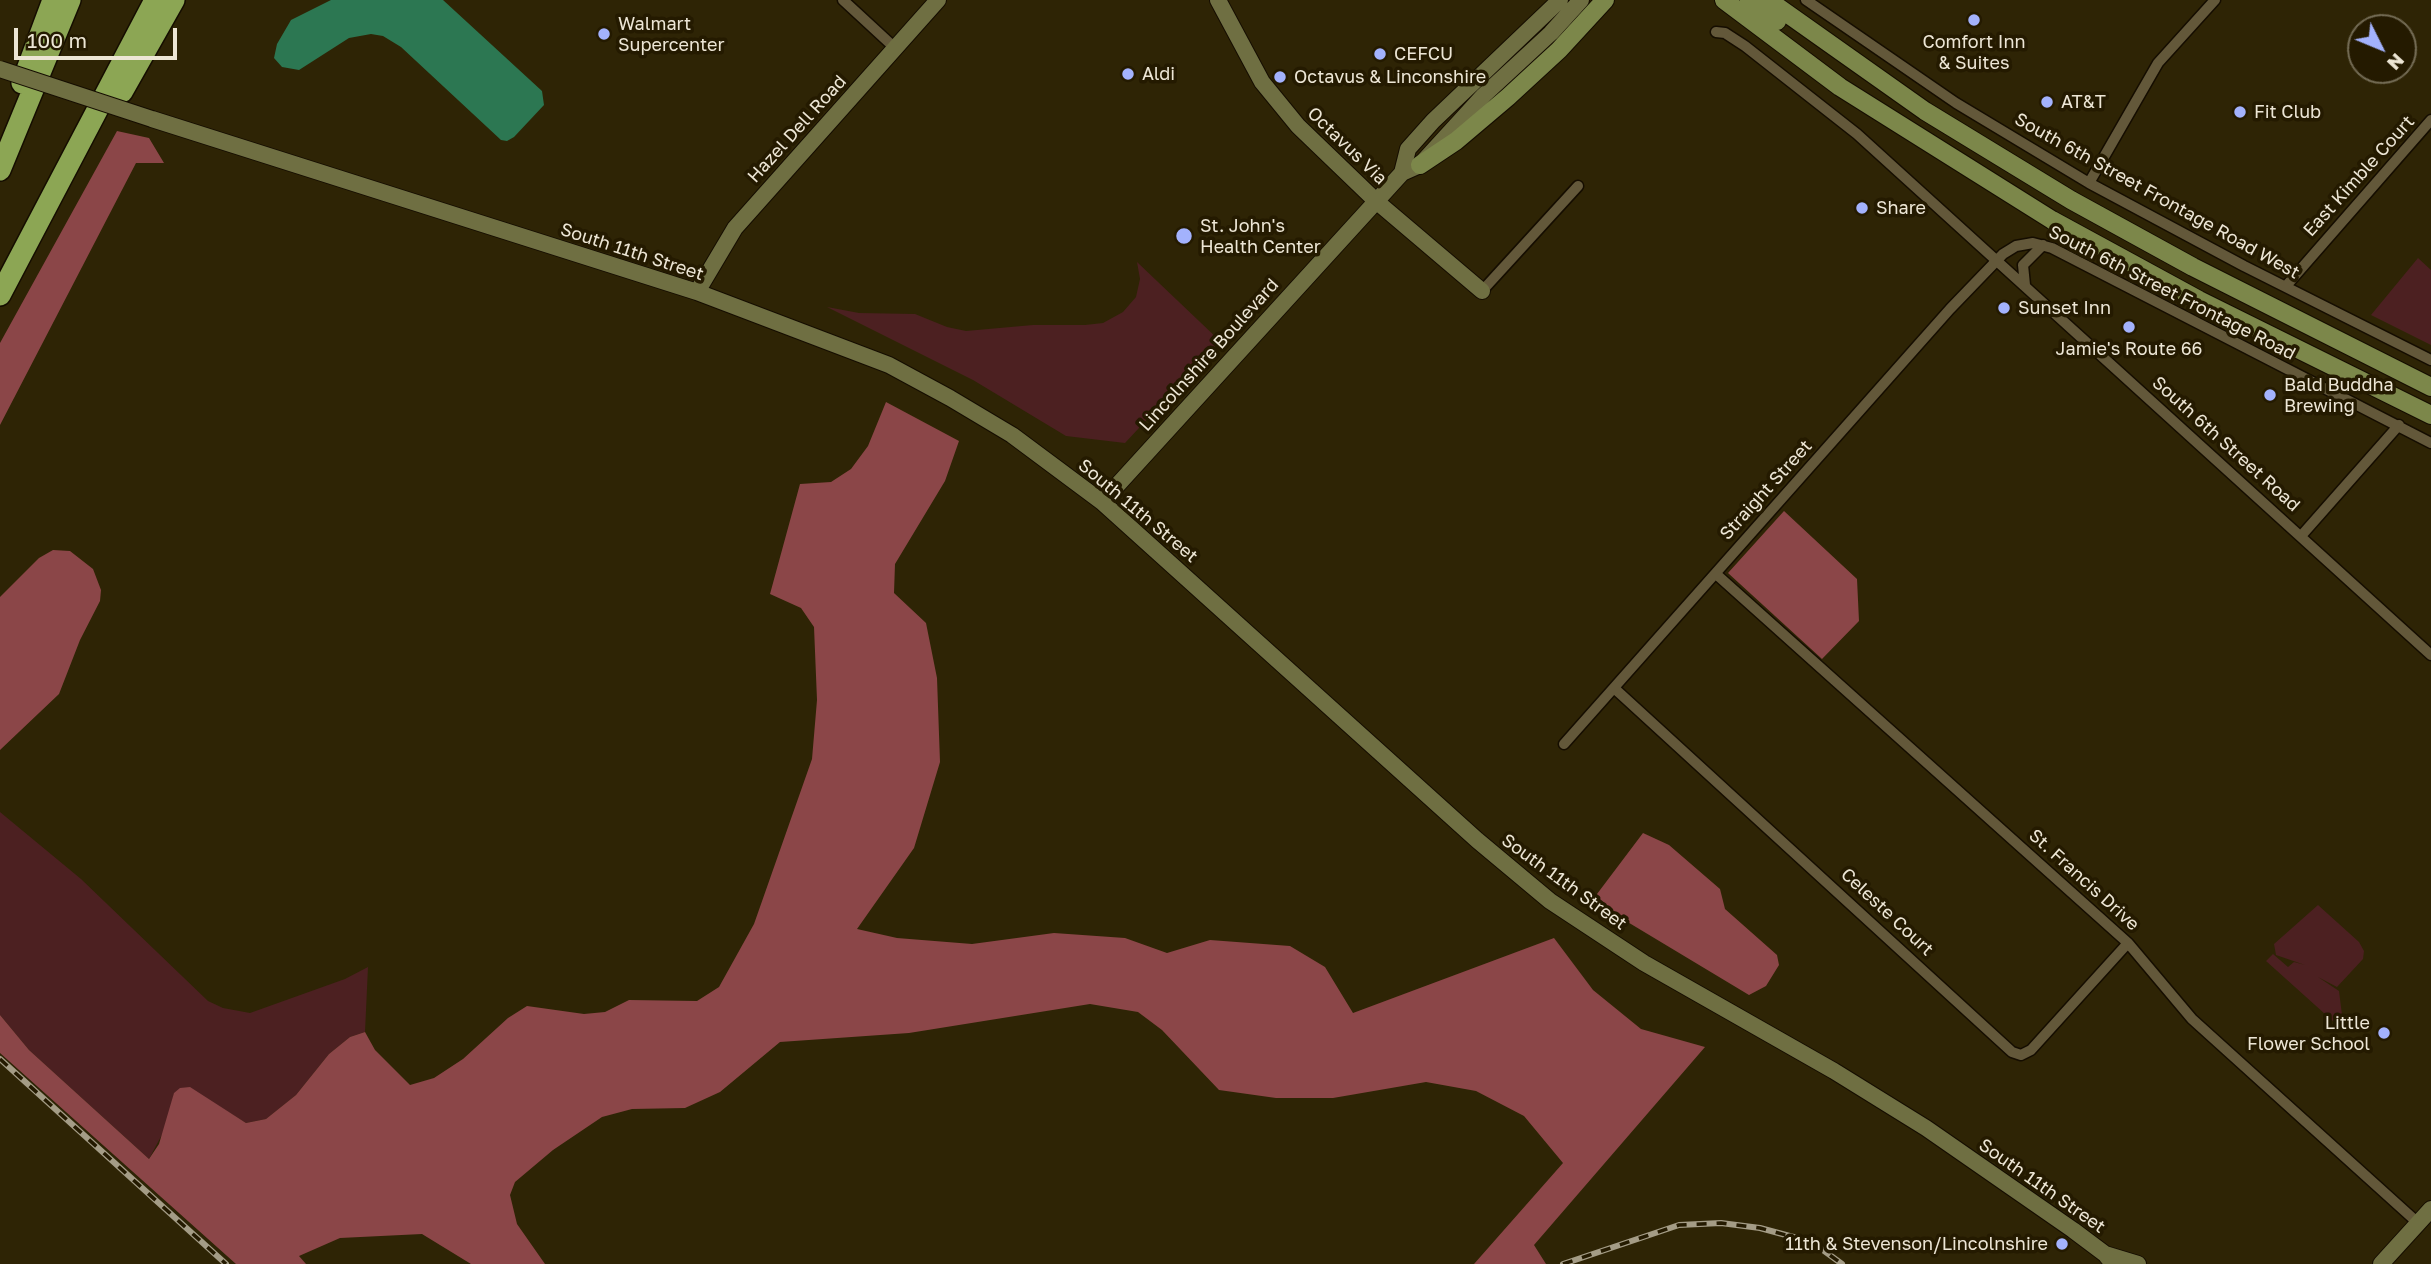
<!DOCTYPE html>
<html>
<head>
<meta charset="utf-8">
<style>
	body { margin:0 }
	#map { position:relative; width:2431px; height:1264px; overflow:hidden; background:#2e2405; font-family:"Golos Text",sans-serif }
	canvas { display:block }
	.north { position:absolute; left:2347px; top:14px; width:70px; height:70px; box-sizing:border-box; background:#241a00; border:2px solid #746c55; border-radius:50%; rotate:133deg; font-size:19px; font-weight:700; line-height:28px; text-align:center; color:#ede6d5 }
	.north::after { content:''; display:block; margin:auto; width:24px; height:32px; background:#a3b2fd; clip-path:polygon(50% 0,100% 100%,50% 72%,0 100%) }
	.scale { position:absolute; left:14px; top:28px; width:163px; height:32px; box-sizing:border-box; border:4px solid #ede6d5; border-top:0; padding-left:9px; font-size:21px; line-height:24px; white-space:nowrap; color:#ede6d5; -webkit-text-stroke:5px #241a00; paint-order:stroke }
</style>
</head>
<body>
<div id="map">
<canvas width="2431" height="1264"></canvas>
<div class="north">N</div>
<div class="scale">100 m</div>
</div>
<script>
const g = document.querySelector('canvas').getContext('2d');
g.lineJoin = 'round';
function paint(path, color) { g.fillStyle = color; g.fill(path, 'evenodd'); }
const toPath = rows => new Path2D(rows.map(r => 'M' + r).join(''));
function trace(path, color, width, dash) { g.strokeStyle = color; g.lineWidth = width; g.lineCap = dash ? 'butt' : 'round'; g.setLineDash(dash || []); g.stroke(path); }
function drawText(font, color, halo, rows, align = 'center') {
  g.font = font + ' "Golos Text",sans-serif'; g.lineWidth = 7; g.setLineDash([]); g.textBaseline = 'middle'; g.strokeStyle = halo; g.fillStyle = color; for (const [text, x, y, turn = 0] of rows) {
    g.save(); g.translate(x, y); g.rotate((+turn || 0) * Math.PI / 180); g.textAlign = isNaN(turn) ? turn : align; if (halo) g.strokeText(text, 0, 0); g.fillText(text, 0, 0); g.restore();
  }
}
paint(toPath([
	[2418,258,2431,270,2431,345,2371,315],
	[1137,262,1220,341,1125,443,1066,436,973,380,827,307,859,313,915,314,947,327,966,331,1033,325,1085,325,1103,323,1123,312,1136,297,1140,279],
	[0,812,81,879,208,1001,223,1008,250,1013,345,979,368,967,365,1032,350,1037,329,1054,296,1095,266,1119,246,1123,202,1096,174,1094,166,1127,149,1159,29,1050,0,1015],
	[2318,905,2359,942,2364,951,2363,959,2337,987,2318,977,2339,991,2342,1015,2335,1023,2266,961,2273,954,2288,967,2294,962,2305,965,2276,955,2274,944]
]), '#4c2021');
paint(toPath([
	[117,131,149,138,164,163,136,163,0,425,0,343],
	[886,402,959,441,945,481,895,564,894,593,926,623,937,678,940,762,914,848,857,929,897,938,972,944,1054,933,1125,938,1167,953,1210,940,1290,946,1325,967,1353,1013,1554,938,1593,990,1641,1029,1705,1047,1534,1245,1546,1264,1474,1264,1563,1163,1524,1116,1476,1091,1426,1082,1333,1098,1276,1098,1219,1090,1162,1030,1138,1012,1090,1004,909,1033,780,1042,720,1092,685,1108,632,1109,602,1117,553,1150,515,1182,510,1195,517,1224,545,1264,471,1264,422,1234,340,1238,299,1256,306,1264,236,1264,0,1053,0,1015,29,1050,149,1159,159,1144,174,1093,180,1088,190,1087,246,1123,266,1119,296,1095,329,1054,350,1037,365,1032,375,1050,410,1085,434,1078,463,1059,508,1018,527,1006,584,1014,605,1012,629,1000,697,1001,719,987,754,924,812,759,817,700,814,627,801,608,770,594,800,484,831,482,851,469,868,446],
	[1784,511,1857,579,1859,621,1822,659,1728,573],
	[53,550,70,551,93,569,101,590,100,601,80,640,59,694,0,750,0,597,39,558],
	[1643,833,1669,845,1720,889,1725,909,1777,955,1779,965,1766,986,1749,995,1601,906,1597,894]
]), '#8b4648');
paint(toPath([
	[331,0,443,0,542,91,544,105,514,137,507,141,501,140,401,47,383,36,371,34,349,38,299,70,282,67,274,58,277,44,291,20]
]), '#2c7752');
const street = toPath([
	[843,0,895,48],
	[1806,0,1956,103,2089,183,2244,266,2431,360],
	[1716,32,1725,33,1745,46,1857,134,2431,655],
	[2089,183,2158,63,2215,0],
	[2025,285,2023,265,2043,245],
	[2286,286,2431,120],
	[1482,291,1578,186],
	[2301,536,2399,425],
	[1716,574,2128,943,2192,1019,2418,1223],
	[1614,688,2012,1052,2021,1055,2031,1050,2128,943],
	[1564,744,1950,309,2003,254,2016,246,2033,243,2052,248,2431,443]
]);
const secondary = toPath([
	[1218,0,1262,82,1298,126,1376,201,1482,291],
	[152,119,697,292,889,365,950,398,1012,435,1102,502,1477,840,1550,901,1644,963,1834,1071,1926,1128,2073,1230,2105,1254,2113,1264],
	[1402,173,1408,149,1433,121,1560,0],
	[697,292,735,228,938,0],
	[1102,502,1402,173,1420,165,1484,95,1551,33,1581,0],
	[2105,1254,2138,1264],
	[2381,1264,2431,1209]
]);
const primary = toPath([
	[1724,0,1840,87,2052,220,2199,300,2431,415],
	[1749,0,1777,21],
	[1768,0,1925,111,2071,200,2193,267,2431,387],
	[1420,165,1456,141,1508,97,1559,50,1605,0]
]);
const highway = toPath([
	[22,83,53,0],
	[122,92,174,0],
	[0,170,70,0],
	[0,295,155,0]
]);
trace(street, '#150d00', 13);
trace(secondary, '#150d00', 18);
trace(primary, '#150d00', 20);
trace(highway, '#150d00', 24);
trace(street, '#63583a', 10);
trace(secondary, '#6f6f42', 16);
trace(primary, '#7c874a', 18);
trace(highway, '#8ca654', 21);
const rail = toPath([
	[0,1059,226,1264],
	[1563,1264,1679,1225,1721,1223,1760,1228,1812,1242,1842,1264]
]);
trace(rail, '#a49c86', 6);
trace(rail, '#241a00', 3.5, [10]);
const secondaryBridge = toPath([
	[0,69,152,119]
]);
trace(secondaryBridge, '#150d00', 18, []);
trace(secondaryBridge, '#6f6f42', 16);
for (const [x, y, r, color] of [
	[1974,20,7,"#a3b2fd"],
	[604,34,7,"#a3b2fd"],
	[1380,54,7,"#a3b2fd"],
	[1128,74,7,"#a3b2fd"],
	[1280,77,7,"#a3b2fd"],
	[2047,102,7,"#a3b2fd"],
	[2240,112,7,"#a3b2fd"],
	[1862,208,7,"#a3b2fd"],
	[1184,236,9,"#a3b2fd"],
	[2004,308,7,"#a3b2fd"],
	[2129,327,7,"#a3b2fd"],
	[2270,395,7,"#a3b2fd"],
	[2384,1033,7,"#a3b2fd"],
	[2062,1244,7,"#a3b2fd"]
]) { const dot = new Path2D(); dot.arc(x, y, r, 0, 2 * Math.PI); g.fillStyle = color; g.fill(dot); trace(dot, '#241a00', 2.5); }
drawText('18px', '#ede6d5', '#241a00', [
	["Walmart",618,24],
	["Supercenter",618,45],
	["Comfort Inn",1974,42,"center"],
	["& Suites",1974,63,"center"],
	["CEFCU",1394,54],
	["Aldi",1142,74],
	["Octavus & Linconshire",1294,77],
	["AT&T",2061,102],
	["Fit Club",2254,112],
	["Share",1876,208],
	["St. John's",1200,226],
	["Health Center",1200,247],
	["Sunset Inn",2018,308],
	["Jamie's Route 66",2129,349,"center"],
	["Bald Buddha",2284,385],
	["Brewing",2284,406],
	["Little",2370,1023,"right"],
	["Flower School",2370,1044,"right"],
	["11th & Stevenson/Lincolnshire",2048,1244,"right"]
], 'left');
drawText('18px', '#ede6d5', '#241a00', [
	["Hazel Dell Road",797,129,-48],
	["Octavus Via",1347,146,44],
	["East Kimble Court",2359,176,-48],
	["South 6th Street Frontage Road West",2157,196,29],
	["South 11th Street",632,252,18],
	["South 6th Street Frontage Road",2172,293,27],
	["Lincolnshire Boulevard",1209,355,-48],
	["South 6th Street Road",2226,444,42],
	["Straight Street",1766,490,-48],
	["South 11th Street",1138,511,40],
	["St. Francis Drive",2084,880,42],
	["South 11th Street",1564,882,36],
	["Celeste Court",1887,912,43],
	["South 11th Street",2042,1186,35]
]);
</script>
</body>
</html>
